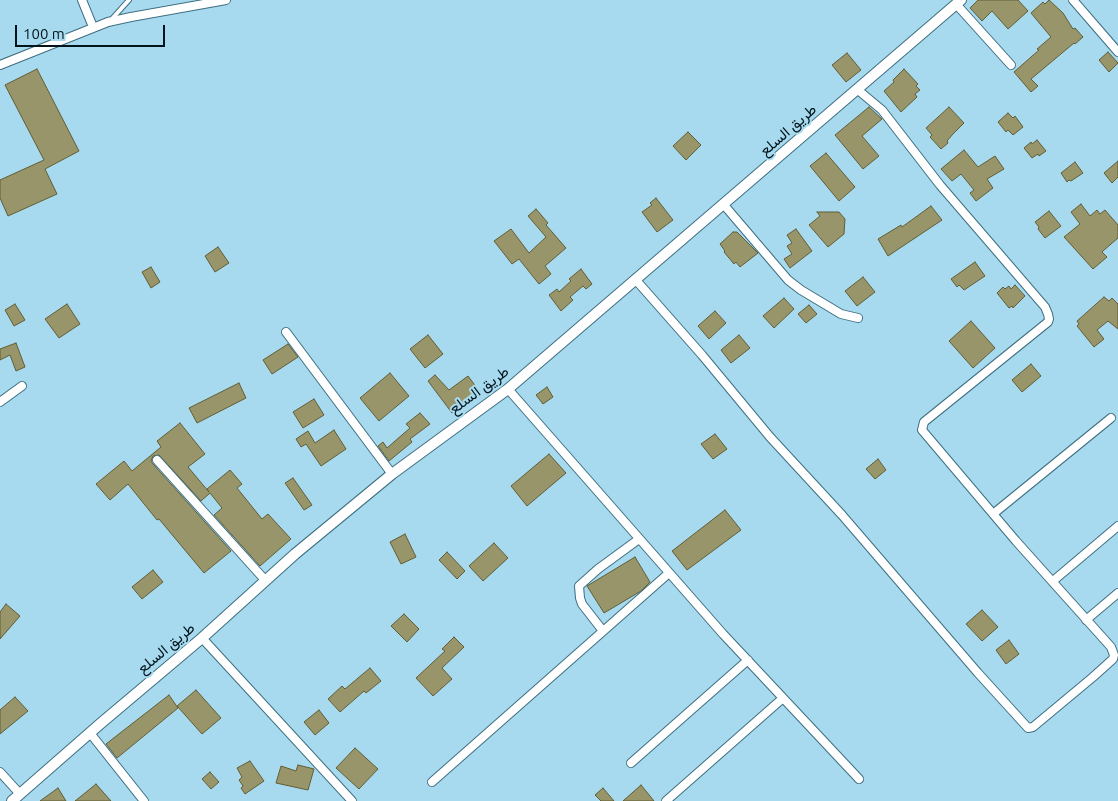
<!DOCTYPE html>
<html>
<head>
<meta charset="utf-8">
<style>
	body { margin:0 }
	#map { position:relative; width:1118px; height:801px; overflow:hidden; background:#a7daef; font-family:Ubuntu,sans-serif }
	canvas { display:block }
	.scale { position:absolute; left:15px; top:25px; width:150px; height:22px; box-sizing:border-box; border:2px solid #02141b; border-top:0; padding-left:6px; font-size:15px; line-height:18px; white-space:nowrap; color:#02141b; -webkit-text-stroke:4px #a7daef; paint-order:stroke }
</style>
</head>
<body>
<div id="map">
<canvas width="1118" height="801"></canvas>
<div class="scale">100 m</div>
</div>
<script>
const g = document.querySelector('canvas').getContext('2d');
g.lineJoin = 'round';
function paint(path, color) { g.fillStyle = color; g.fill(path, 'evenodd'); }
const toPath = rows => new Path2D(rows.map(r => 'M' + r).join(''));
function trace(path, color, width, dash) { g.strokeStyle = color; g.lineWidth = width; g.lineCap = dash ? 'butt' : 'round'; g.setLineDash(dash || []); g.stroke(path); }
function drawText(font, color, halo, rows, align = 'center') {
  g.font = font + ' Ubuntu,Vazirmatn,sans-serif'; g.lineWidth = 4; g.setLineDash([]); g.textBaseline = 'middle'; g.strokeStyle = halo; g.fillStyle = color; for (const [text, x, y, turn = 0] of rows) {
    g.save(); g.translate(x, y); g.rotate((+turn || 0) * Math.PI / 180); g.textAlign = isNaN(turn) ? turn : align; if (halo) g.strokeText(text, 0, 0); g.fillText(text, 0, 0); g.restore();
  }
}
const building = toPath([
	[978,0,1018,0,1028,11,1008,29,992,11,982,21,970,8,978,0],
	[1049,0,1063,13,1073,29,1075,28,1083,37,1075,44,1074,43,1031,79,1038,86,1031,92,1014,72,1039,50,1037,49,1051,37,1031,13,1043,2,1045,4,1049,0],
	[1108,52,1118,63,1109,72,1099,60,1108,52],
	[847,53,861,70,846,82,832,65,847,53],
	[37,69,79,151,45,169,57,194,8,216,0,198,0,180,44,160,5,85,37,69],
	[904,69,918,84,916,86,920,90,915,94,917,97,901,112,884,91,894,82,893,80,904,69],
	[869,107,882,119,862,136,879,156,863,169,835,135,869,107],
	[949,107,964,123,953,134,947,141,948,143,941,149,930,137,932,135,926,128,949,107],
	[1008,113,1013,118,1015,116,1023,127,1013,135,1008,130,1006,132,998,122,1008,113],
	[688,132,701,145,686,160,673,146,688,132],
	[1037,140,1046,151,1039,156,1038,154,1032,158,1024,148,1031,142,1032,144,1037,140],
	[964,150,978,167,995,156,1004,169,987,179,993,188,976,201,970,193,974,190,961,174,952,181,941,169,964,150],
	[826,153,855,187,839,201,810,166,826,153],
	[1118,161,1118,177,1112,183,1104,173,1118,161],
	[1075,162,1083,173,1071,181,1069,180,1067,182,1061,173,1075,162],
	[656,198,673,220,657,232,642,212,652,205,650,203,656,198],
	[1081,204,1090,216,1097,210,1100,214,1105,210,1118,225,1118,238,1103,251,1102,252,1107,257,1093,269,1064,237,1080,224,1071,212,1081,204],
	[931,206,942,220,888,256,878,239,901,225,902,227,931,206],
	[536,209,548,223,546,225,566,248,545,266,551,274,539,284,519,259,512,264,494,241,511,229,529,253,546,237,528,216,536,209],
	[1049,211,1061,226,1045,238,1038,229,1039,227,1035,222,1049,211],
	[817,212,839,212,845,219,844,234,828,247,809,225,820,216,817,212],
	[796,229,812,251,790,268,784,259,792,254,787,246,792,243,787,235,796,229],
	[733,232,737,232,758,253,740,267,736,262,734,264,724,252,725,251,720,244,733,232],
	[218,247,229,263,215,272,205,256,218,247],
	[975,262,985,276,964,290,959,285,957,287,951,279,975,262],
	[151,267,160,282,151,288,142,272,151,267],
	[581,269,592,284,586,289,583,286,570,297,573,300,561,311,549,295,557,289,559,292,571,281,569,279,581,269],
	[863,277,875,292,857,306,845,291,863,277],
	[1015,285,1025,296,1013,308,1012,306,1009,308,997,293,1003,287,1005,289,1009,286,1011,289,1015,285],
	[1104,297,1109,301,1112,298,1118,304,1118,329,1108,321,1097,330,1104,339,1094,347,1077,326,1079,324,1077,321,1104,297],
	[784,298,794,309,774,328,763,316,784,298],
	[15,304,25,320,14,326,5,310,15,304],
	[67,304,80,324,59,338,45,319,67,304],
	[809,305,817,314,806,323,798,314,809,305],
	[715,311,726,323,709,339,698,326,715,311],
	[971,321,995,348,973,368,949,341,971,321],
	[428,335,443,354,425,368,410,349,428,335],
	[739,335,750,348,731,363,721,350,739,335],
	[16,343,25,367,16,371,10,355,0,360,0,349,16,343],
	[288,344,298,357,272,374,263,360,288,344],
	[1031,364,1041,376,1022,392,1012,380,1031,364],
	[390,373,409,396,379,421,360,398,390,373],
	[435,375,449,390,468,376,480,392,452,413,428,381,435,375],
	[239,383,246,398,197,423,189,408,239,383],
	[547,387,553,397,543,404,536,395,547,387],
	[314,399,324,415,303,428,293,412,314,399],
	[420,413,430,424,410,439,412,442,389,461,378,446,383,442,387,448,410,428,406,424,420,413],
	[180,423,205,454,188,467,209,492,207,489,230,470,242,484,237,488,262,519,268,514,291,539,260,566,214,515,222,508,210,493,201,501,159,455,153,456,151,461,153,464,231,551,204,573,159,519,157,520,128,484,110,500,96,484,124,461,132,471,161,447,157,441,180,423],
	[334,430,346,449,321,466,306,444,301,447,296,439,308,431,315,443,334,430],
	[715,434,727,449,713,459,701,444,715,434],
	[549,454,566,473,527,506,511,486,549,454],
	[878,459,886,470,875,479,866,469,878,459],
	[293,478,312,505,304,510,285,483,293,478],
	[725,510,741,530,687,570,672,551,725,510],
	[405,534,416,557,401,564,390,542,405,534],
	[494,543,508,558,483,581,469,566,494,543],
	[447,552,465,571,457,579,439,560,447,552],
	[635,557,650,582,641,591,604,613,587,586,635,557],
	[153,570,163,582,142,599,132,587,153,570],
	[6,604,20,616,0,639,0,612,6,604],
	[982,610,998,627,982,641,966,624,982,610],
	[404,614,419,629,407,642,391,626,404,614],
	[454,637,464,647,442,668,452,679,433,696,416,678,445,651,442,649,454,637],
	[1009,640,1019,654,1006,664,996,650,1009,640],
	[370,668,381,681,366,693,364,691,340,712,328,699,342,686,345,689,370,668],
	[196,690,221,718,202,734,177,706,196,690],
	[169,695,178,708,117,758,106,744,169,695],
	[15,697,28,711,0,734,0,710,15,697],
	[319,710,329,723,315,735,304,722,319,710],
	[355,748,378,769,359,789,336,768,355,748],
	[250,761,264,781,245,794,241,788,243,786,239,780,242,777,237,768,250,761],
	[298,765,314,769,308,790,276,783,281,766,296,771,298,765],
	[210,772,219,782,211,789,202,779,210,772],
	[96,784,111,801,75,801,85,793,96,784],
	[641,785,654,801,623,801,641,785],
	[58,788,66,801,40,801,58,788],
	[603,788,614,801,601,801,595,795,603,788]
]);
paint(building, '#98956a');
trace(building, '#615d34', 1);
const service = toPath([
	[110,21,129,0]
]);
const minor = toPath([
	[82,0,93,27],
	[1073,0,1118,52],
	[956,4,1011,65],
	[0,65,108,22,131,17,226,0],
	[724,205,788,280,801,290,841,314,858,318],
	[635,279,702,355,770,437,842,515,978,673,1028,728,1033,727,1093,677,1113,659,1114,655,1111,647,1016,541,922,430,924,422,1048,322,1049,319,1048,314,1045,307,940,185,882,110,858,90],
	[286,332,392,474],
	[508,389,723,634,859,779],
	[0,402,22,386],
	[157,460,265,580],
	[993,514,1111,418],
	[1053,581,1118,526],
	[1086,620,1118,593],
	[603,631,582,604,580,598,579,586,598,569,639,539],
	[202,638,352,801],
	[90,733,144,801],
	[631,763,748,660],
	[0,772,20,794],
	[432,782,669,573],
	[666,801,783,698]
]);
const tertiary = toPath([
	[12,801,100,724,202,638,295,554,392,474,508,389,961,0]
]);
trace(service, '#3e6f81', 6);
trace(minor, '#3e6f81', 10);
trace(tertiary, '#3e6f81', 12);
trace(service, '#fff', 4);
trace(minor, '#fff', 8);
trace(tertiary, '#fff', 10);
drawText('15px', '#02141b', '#a7daef', [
	["طريق السلع",788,130,-41],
	["طريق السلع",479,390,-36],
	["طريق السلع",166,648,-40]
]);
</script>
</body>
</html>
